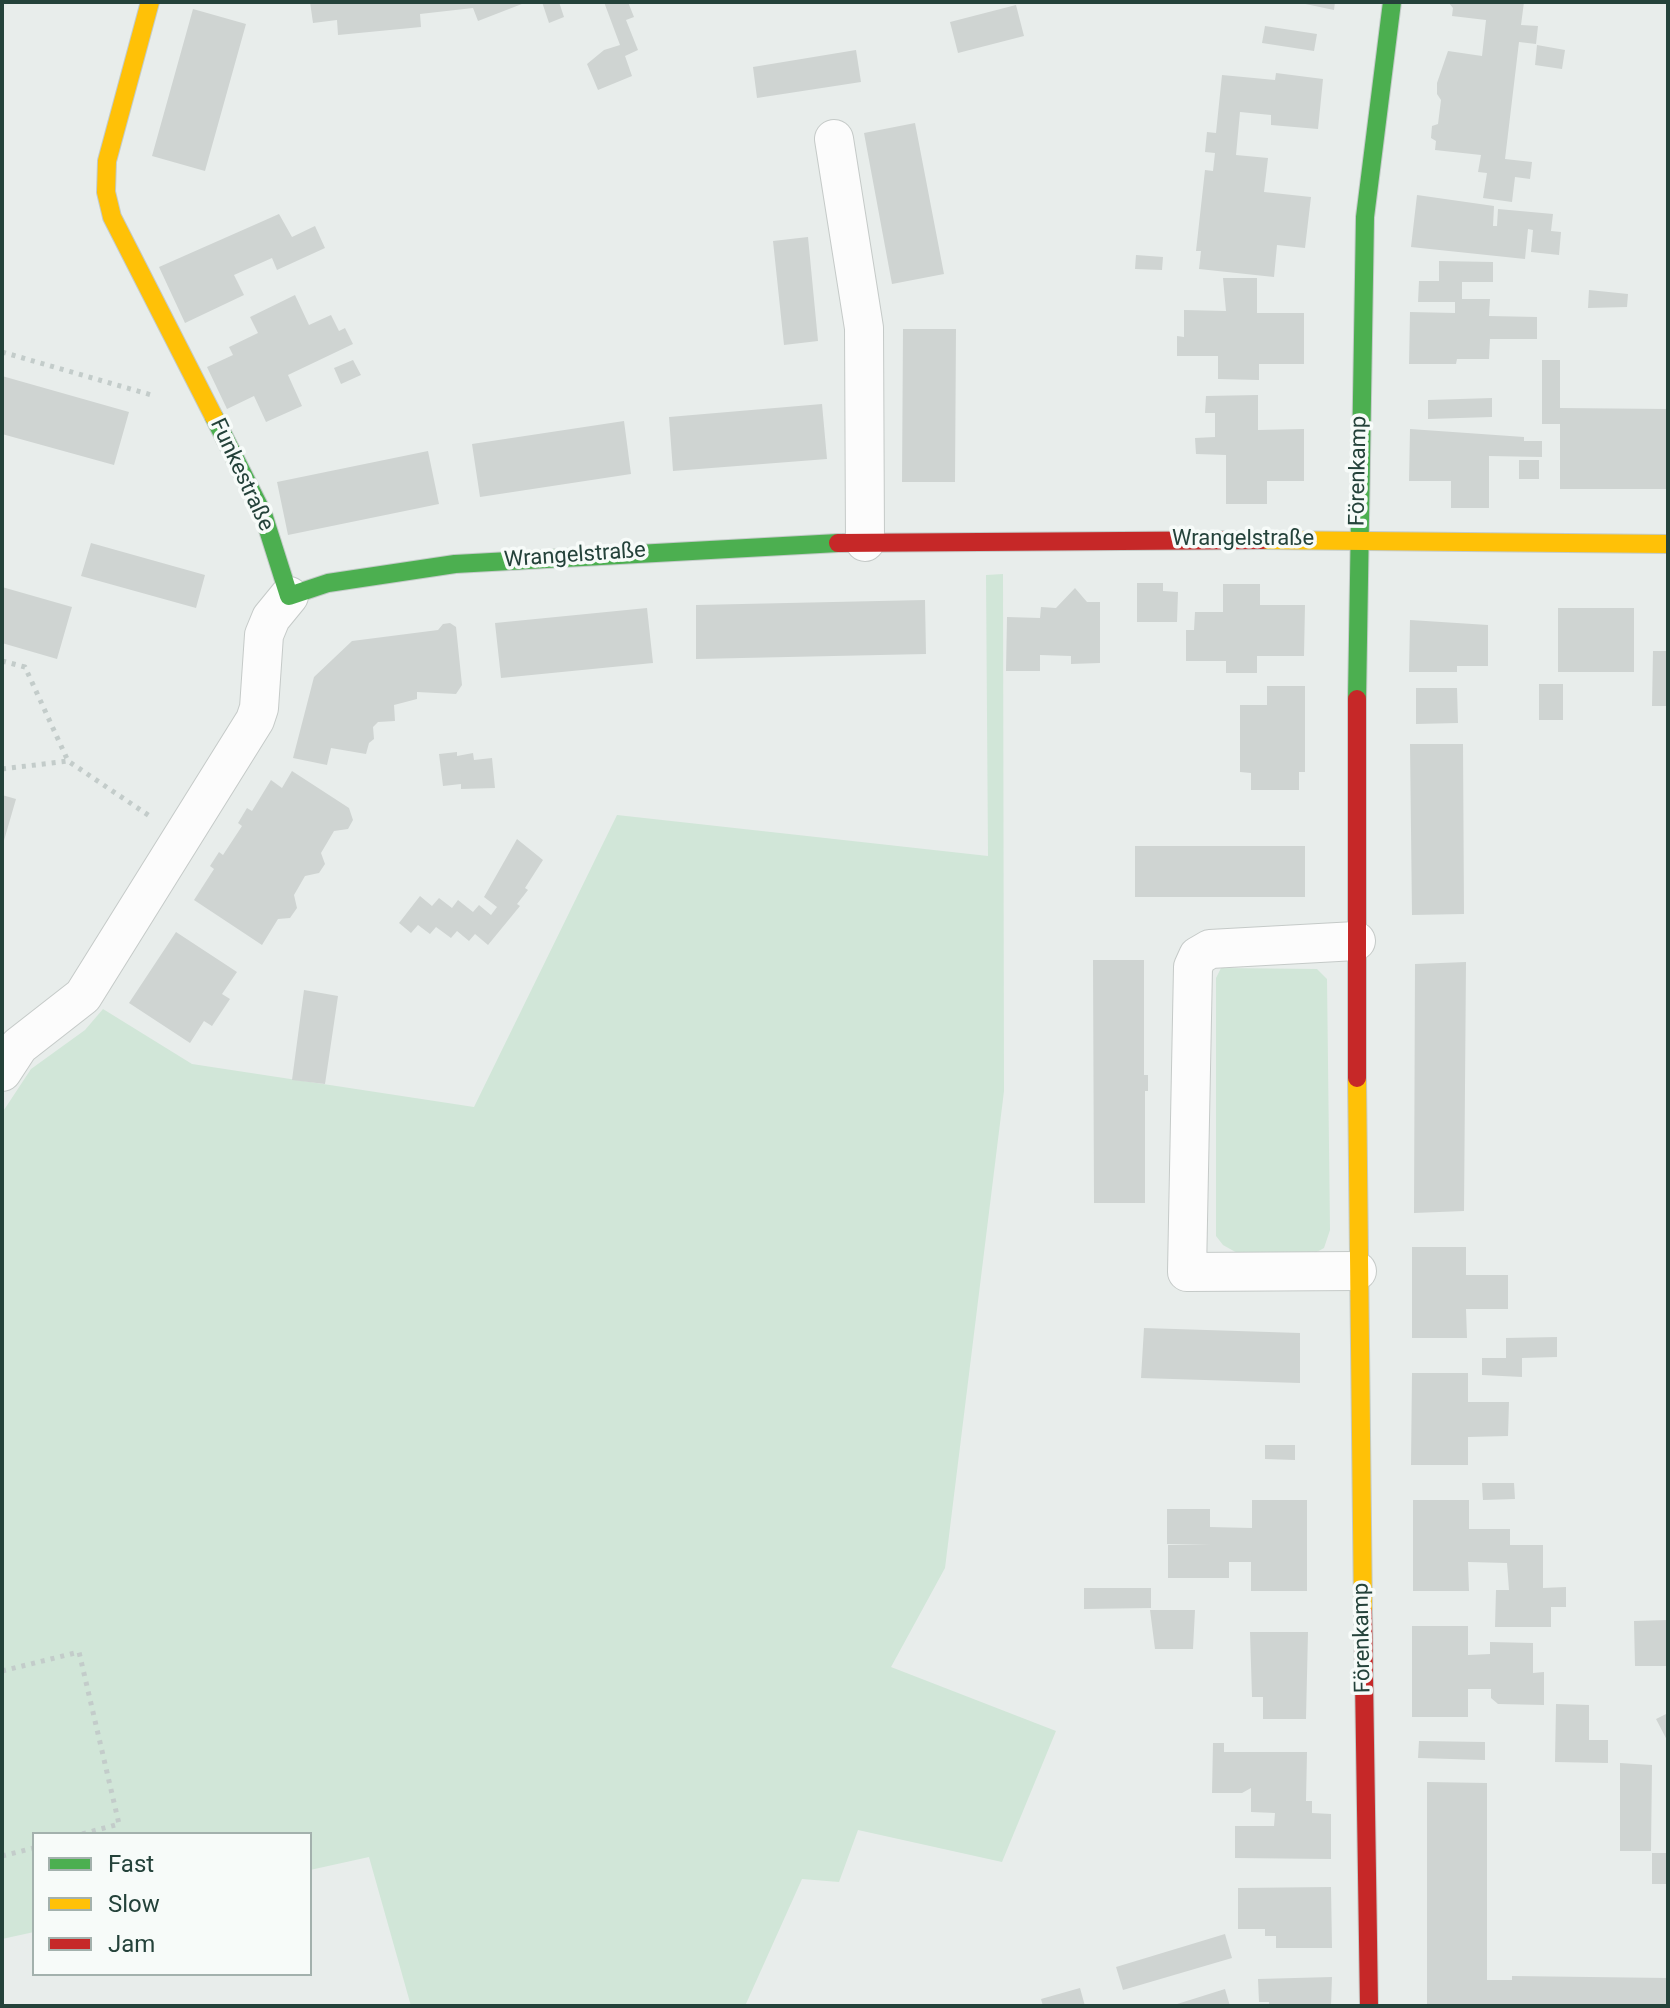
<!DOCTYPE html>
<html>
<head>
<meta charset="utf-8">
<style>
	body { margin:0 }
	#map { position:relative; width:1670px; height:2008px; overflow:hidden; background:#e8edeb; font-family:Roboto,sans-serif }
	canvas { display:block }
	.frame { position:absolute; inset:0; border:4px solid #24423a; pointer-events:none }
	.legend { position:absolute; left:32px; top:1832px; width:280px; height:144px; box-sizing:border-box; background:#f7fbf9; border:2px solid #a3b1ad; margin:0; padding:10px 14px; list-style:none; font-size:24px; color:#24423a }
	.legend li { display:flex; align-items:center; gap:16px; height:40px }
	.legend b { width:40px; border:2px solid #a3b1ad }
</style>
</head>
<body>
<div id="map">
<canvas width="1670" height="2008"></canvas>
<div class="frame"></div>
<ul class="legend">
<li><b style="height:10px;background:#4caf50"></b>Fast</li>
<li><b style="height:10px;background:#ffc107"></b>Slow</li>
<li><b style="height:10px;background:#c62828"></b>Jam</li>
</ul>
</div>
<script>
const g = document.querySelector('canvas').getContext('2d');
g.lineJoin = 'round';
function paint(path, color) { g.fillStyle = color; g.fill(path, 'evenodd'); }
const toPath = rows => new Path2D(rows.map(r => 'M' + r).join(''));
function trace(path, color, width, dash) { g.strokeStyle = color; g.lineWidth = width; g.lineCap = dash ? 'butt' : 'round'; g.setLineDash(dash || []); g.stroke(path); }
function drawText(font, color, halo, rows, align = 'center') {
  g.font = font + ' Roboto,sans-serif'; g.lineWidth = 7; g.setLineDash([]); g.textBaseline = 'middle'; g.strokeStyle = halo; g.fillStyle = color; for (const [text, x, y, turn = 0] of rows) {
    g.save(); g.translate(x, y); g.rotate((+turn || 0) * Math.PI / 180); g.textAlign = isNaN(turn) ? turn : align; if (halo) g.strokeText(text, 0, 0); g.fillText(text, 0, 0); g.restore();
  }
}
paint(toPath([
	[1003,574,1004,1091,945,1568,891,1667,1056,1731,1002,1862,858,1830,839,1882,802,1879,745,2006,411,2006,369,1857,310,1870,310,1834,34,1834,34,1932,2,1939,2,1113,31,1069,85,1030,103,1009,192,1064,474,1107,617,815,988,856,986,575],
	[1221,968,1317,969,1327,979,1330,1230,1324,1248,1315,1253,1239,1254,1223,1245,1216,1236,1216,978]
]), '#d1e6d8');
paint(toPath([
	[310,2,527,2,478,21,473,8,420,14,421,27,338,35,337,20,313,23],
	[542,2,559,2,564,17,549,23],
	[604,2,628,2,634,17,626,20,638,50,625,56,632,76,598,90,587,64,604,50,620,45],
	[1296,2,1335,2,1334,10],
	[1448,2,1524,2,1521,25,1538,26,1536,44,1519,42,1505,159,1532,162,1530,179,1515,177,1512,202,1483,198,1487,173,1478,172,1481,155,1435,150,1436,141,1431,138,1432,126,1438,124,1441,100,1437,94,1437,83,1448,51,1482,56,1486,20,1452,16,1453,8],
	[1016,5,1024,36,958,53,950,22],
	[193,9,246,24,205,171,152,156],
	[1265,26,1317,34,1314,51,1262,43],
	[1537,45,1565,50,1562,69,1535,65],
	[856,50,861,82,757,98,753,67],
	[1276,73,1323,79,1318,129,1271,125,1271,115,1240,112,1236,155,1268,158,1264,192,1311,197,1305,248,1277,245,1274,277,1199,269,1201,251,1196,251,1205,170,1213,171,1215,153,1205,152,1207,132,1216,133,1222,75,1275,80],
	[915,123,944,274,892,284,864,133],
	[1417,195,1494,206,1493,226,1497,226,1498,209,1553,214,1551,231,1561,232,1559,255,1531,252,1533,230,1528,229,1525,259,1411,247],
	[279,214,292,237,315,226,325,248,277,270,272,258,234,275,244,295,185,323,159,267],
	[808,237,818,341,784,345,773,241],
	[1136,255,1163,257,1162,270,1135,269],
	[1439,261,1493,262,1493,282,1462,282,1462,299,1490,299,1489,316,1537,317,1537,339,1490,339,1489,359,1457,359,1456,364,1409,364,1410,312,1455,313,1455,302,1418,302,1419,281,1439,281],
	[1223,278,1257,278,1257,313,1304,313,1304,364,1259,364,1259,380,1218,379,1218,356,1177,356,1177,336,1184,337,1184,310,1226,311],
	[1589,290,1628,294,1627,307,1588,308],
	[295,295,309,325,331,315,339,331,345,328,353,344,288,375,302,406,266,422,254,396,227,409,207,367,233,355,229,347,258,333,250,317],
	[903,329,956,329,955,482,902,482],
	[353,360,361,375,341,384,334,368],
	[1542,360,1560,360,1560,408,1668,409,1668,489,1560,489,1560,424,1542,424],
	[2,376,129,412,114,465,2,434],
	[1258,395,1258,430,1304,429,1304,481,1267,481,1267,504,1226,504,1226,455,1196,454,1195,438,1215,437,1215,413,1205,413,1206,396],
	[1492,398,1492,417,1428,419,1428,400],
	[822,404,827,459,673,471,669,417],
	[624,421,631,474,480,497,472,444],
	[1410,429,1524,437,1524,441,1542,441,1542,457,1489,456,1489,508,1451,508,1451,481,1409,481],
	[428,451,439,504,288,535,277,482],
	[1519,460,1539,460,1539,479,1519,479],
	[91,543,205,575,196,608,81,576],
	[1137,583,1163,583,1163,591,1178,592,1177,622,1137,622],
	[1223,584,1260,584,1260,605,1305,605,1304,656,1257,656,1257,673,1226,673,1226,661,1186,661,1186,630,1194,630,1195,612,1223,612],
	[2,587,72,607,57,659,2,643],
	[1075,588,1087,602,1100,602,1100,663,1071,664,1071,656,1040,655,1040,671,1006,671,1007,617,1040,618,1041,607,1056,608],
	[925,600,926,654,696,659,696,605],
	[647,608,653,663,501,678,495,623],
	[1558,608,1634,608,1634,672,1558,672],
	[1410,620,1488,625,1488,666,1457,666,1457,672,1409,672],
	[450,623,456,627,462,685,456,694,417,692,417,699,394,705,395,721,378,722,373,727,374,739,369,743,366,754,331,748,327,765,293,758,314,677,352,641,438,630,443,624],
	[1653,651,1668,651,1668,706,1652,706],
	[1539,684,1563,684,1563,720,1539,720],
	[1267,686,1305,686,1305,772,1299,772,1299,790,1251,790,1251,773,1240,772,1240,705,1267,705],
	[1416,688,1457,688,1458,723,1416,724],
	[1410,744,1463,744,1464,914,1412,915],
	[457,752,457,756,473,753,474,760,492,758,495,788,461,789,461,784,443,786,439,754],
	[292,771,349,808,353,820,348,829,334,831,321,853,325,864,319,873,305,876,294,895,297,908,290,918,278,919,262,945,194,900,214,869,210,866,219,852,223,855,242,826,238,823,247,808,252,811,271,780,282,788],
	[2,795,16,799,3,844,2,844],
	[517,839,543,860,525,888,528,890,517,904,520,906,488,945,475,934,469,941,457,931,451,938,436,927,430,934,418,925,411,933,399,923,420,896,432,906,439,898,452,908,458,900,473,912,479,905,491,915,497,907,484,897],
	[1135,846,1305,846,1305,897,1135,897],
	[176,932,237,972,222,994,230,999,212,1026,204,1021,190,1043,129,1003],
	[1093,960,1144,960,1144,1075,1148,1075,1148,1091,1145,1091,1145,1203,1094,1203],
	[1466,962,1464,1211,1414,1213,1415,964],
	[304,990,338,996,325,1084,292,1080],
	[1412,1247,1466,1247,1466,1275,1508,1275,1508,1309,1466,1309,1467,1338,1412,1338],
	[1144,1328,1300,1333,1300,1383,1141,1378],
	[1557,1337,1557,1357,1522,1358,1522,1377,1482,1375,1482,1358,1506,1358,1506,1338],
	[1412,1373,1468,1373,1468,1402,1509,1402,1508,1436,1468,1437,1468,1465,1411,1465],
	[1265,1445,1295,1445,1295,1460,1265,1459],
	[1482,1483,1514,1483,1515,1499,1483,1500],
	[1252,1500,1307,1500,1307,1591,1251,1591,1251,1562,1229,1562,1229,1578,1168,1578,1168,1545,1211,1545,1167,1544,1167,1509,1210,1509,1210,1527,1252,1528],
	[1413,1500,1469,1500,1469,1529,1510,1529,1510,1545,1543,1545,1543,1588,1566,1587,1566,1607,1551,1607,1551,1627,1495,1627,1496,1590,1509,1590,1507,1563,1468,1562,1469,1591,1413,1591],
	[1084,1588,1151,1588,1151,1608,1084,1609],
	[1150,1610,1195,1610,1193,1649,1155,1649],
	[1668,1620,1668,1666,1635,1666,1634,1621],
	[1412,1626,1468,1626,1468,1655,1490,1654,1490,1642,1533,1643,1533,1673,1544,1672,1544,1705,1498,1704,1491,1698,1491,1689,1468,1689,1468,1717,1412,1717],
	[1250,1632,1308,1632,1306,1719,1263,1719,1263,1697,1252,1697],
	[1556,1704,1589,1705,1589,1740,1608,1740,1608,1763,1555,1762],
	[1668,1713,1668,1742,1656,1719],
	[1419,1741,1485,1742,1485,1760,1418,1758],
	[1213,1743,1224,1743,1224,1752,1307,1752,1306,1801,1312,1801,1312,1813,1331,1814,1331,1859,1235,1858,1235,1826,1274,1826,1275,1813,1251,1812,1251,1788,1242,1793,1212,1793],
	[1620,1763,1652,1765,1651,1851,1620,1851],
	[1427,1782,1487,1783,1487,1980,1512,1980,1512,1976,1668,1978,1668,2006,1427,2006],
	[1652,1853,1668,1853,1668,1884,1652,1884],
	[1331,1887,1332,1948,1276,1948,1276,1936,1265,1936,1265,1929,1238,1929,1238,1888],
	[1225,1934,1232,1958,1123,1990,1116,1967],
	[1332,1977,1331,2006,1269,2006,1269,2002,1259,2002,1258,1979],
	[1080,1988,1085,2006,1043,2006,1041,1999],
	[1225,1989,1230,2006,1174,2006,1174,2005]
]), '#cfd4d2');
const street = toPath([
	[834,139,864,328,865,542],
	[1356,941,1210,949,1198,956,1193,967,1187,1272,1357,1271],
	[2,1072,19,1046,83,996,255,720,259,708,264,635,271,618,289,596]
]);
const fast = toPath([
	[214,417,263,514,289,596,328,583,455,564,838,543],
	[1357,699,1365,217,1392,2]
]);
const slow = toPath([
	[150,2,107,161,106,192,112,217,214,417],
	[1263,540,1668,544],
	[1357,1078,1363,1612]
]);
const jam = toPath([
	[838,543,1263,540],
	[1357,699,1357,1078],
	[1363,1612,1369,2006]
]);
trace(street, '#c5cac8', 40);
trace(fast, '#c3cbc8', 20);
trace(slow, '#c3cbc8', 20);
trace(jam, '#c3cbc8', 20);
trace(toPath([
	[2,352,155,396],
	[2,661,25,667,68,761,151,817],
	[2,769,68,761],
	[2,1671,79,1652,119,1824,82,1834],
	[2,1856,34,1848]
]), '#c3ccca', 5, [4, 6]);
trace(street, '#fcfcfc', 38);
trace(fast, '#4caf50', 18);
trace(slow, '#ffc107', 18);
trace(jam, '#c62828', 18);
drawText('22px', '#24423a', '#f7fbf9', [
	["Förenkamp",1359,471,-89],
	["Funkestraße",241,475,65],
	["Wrangelstraße",1243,539],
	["Wrangelstraße",575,556,-4],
	["Förenkamp",1363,1638,-91]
]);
</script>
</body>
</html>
